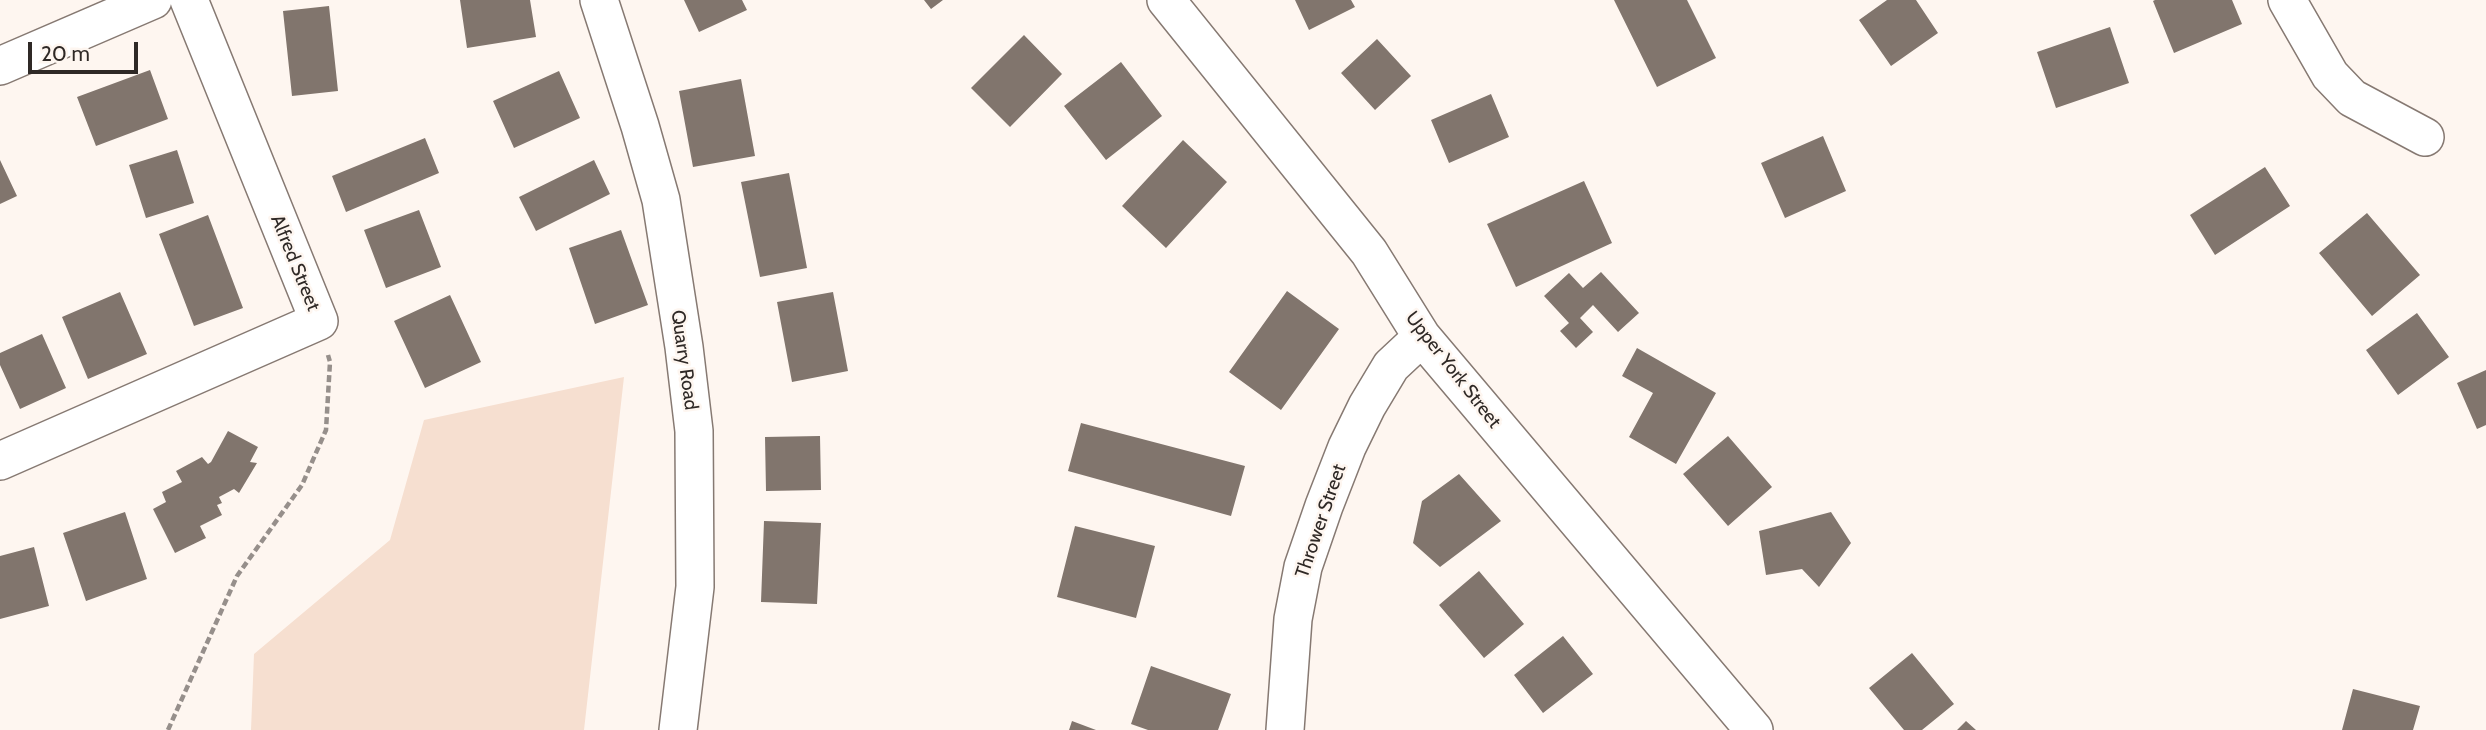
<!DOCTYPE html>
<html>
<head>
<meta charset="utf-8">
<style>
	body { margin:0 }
	#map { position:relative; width:2486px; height:730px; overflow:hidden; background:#fef6f0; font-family:Cabin,sans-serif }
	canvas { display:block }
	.scale { position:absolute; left:28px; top:42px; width:110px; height:32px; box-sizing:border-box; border:4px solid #2f2926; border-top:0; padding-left:9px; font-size:21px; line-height:24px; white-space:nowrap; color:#2f2926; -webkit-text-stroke:5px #fef6f0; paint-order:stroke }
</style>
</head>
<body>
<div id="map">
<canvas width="2486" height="730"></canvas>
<div class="scale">20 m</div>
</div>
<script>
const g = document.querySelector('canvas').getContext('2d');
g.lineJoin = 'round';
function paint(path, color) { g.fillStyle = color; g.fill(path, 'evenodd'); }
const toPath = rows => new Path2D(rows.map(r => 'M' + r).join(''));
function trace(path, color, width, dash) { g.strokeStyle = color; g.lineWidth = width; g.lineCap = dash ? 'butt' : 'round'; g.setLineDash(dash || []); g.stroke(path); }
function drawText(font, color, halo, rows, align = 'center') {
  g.font = font + ' Cabin,sans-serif'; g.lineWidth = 5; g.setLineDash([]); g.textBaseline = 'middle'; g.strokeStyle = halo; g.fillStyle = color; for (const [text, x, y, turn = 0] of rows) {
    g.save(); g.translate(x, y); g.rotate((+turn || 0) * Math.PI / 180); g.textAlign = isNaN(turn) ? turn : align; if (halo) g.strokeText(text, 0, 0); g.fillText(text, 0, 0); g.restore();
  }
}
paint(toPath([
	[624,377,584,730,251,730,254,654,390,540,424,420]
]), '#f6dfd0');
paint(toPath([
	[460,0,530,0,536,37,467,48],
	[684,0,742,0,747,10,699,32],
	[924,0,943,0,931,9],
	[1295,0,1351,0,1355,7,1309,30],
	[1614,0,1687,0,1716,58,1657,87],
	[1887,0,1916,0,1938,33,1891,66,1859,20],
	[2155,0,2232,0,2242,24,2174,53,2153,1],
	[329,6,338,91,292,96,283,11],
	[2110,27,2129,83,2056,108,2037,52],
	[1024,35,1062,74,1010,127,971,88],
	[1377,39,1411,76,1375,110,1341,73],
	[1121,62,1162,116,1106,160,1064,106],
	[150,70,168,119,96,146,77,97],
	[559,71,580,118,514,148,493,101],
	[741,79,755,156,693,167,679,91],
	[1491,94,1509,137,1449,163,1431,120],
	[1823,136,1846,191,1785,218,1761,163],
	[425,138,439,173,346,212,332,176],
	[1183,140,1227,182,1166,248,1122,206],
	[177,150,194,203,146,218,129,165],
	[0,160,17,196,0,204],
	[594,160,610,194,536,231,519,197],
	[2265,167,2290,206,2215,255,2190,215],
	[789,173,807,268,760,277,741,182],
	[1584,181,1612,243,1516,287,1487,224],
	[419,210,441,267,386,288,364,230],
	[2367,213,2420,275,2372,316,2319,253],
	[208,215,243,308,194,326,159,234],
	[621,230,648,305,595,324,569,248],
	[1601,272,1639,313,1618,332,1593,305,1580,318,1593,332,1576,348,1560,331,1569,323,1544,296,1569,273,1583,288],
	[1287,291,1339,329,1281,410,1229,372],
	[120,292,147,354,88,379,62,317],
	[833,292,848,371,792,382,777,302],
	[450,295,481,362,425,388,394,321],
	[2417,313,2449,357,2398,395,2366,350],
	[42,334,66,388,20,409,0,365,0,353],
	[1637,348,1716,393,1676,464,1629,437,1653,393,1622,376],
	[2486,370,2486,425,2477,429,2457,383],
	[1081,423,1245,466,1231,516,1068,471],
	[228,431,258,447,250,462,257,463,239,493,234,489,219,497,222,503,217,505,222,515,200,526,206,538,175,553,153,509,166,502,162,492,182,482,176,471,202,457,208,464,211,462],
	[820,436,821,490,766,491,765,437],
	[1728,436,1772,487,1728,526,1683,474],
	[1459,474,1501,521,1440,567,1413,543,1422,501],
	[125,512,147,579,86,601,63,533],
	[1831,512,1851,543,1819,587,1802,569,1766,575,1759,531],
	[764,521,821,523,817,604,761,602],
	[1075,526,1155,546,1136,618,1057,597],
	[34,547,49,606,0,619,0,556],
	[1479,571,1524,624,1484,658,1439,605],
	[1563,636,1593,674,1543,713,1514,675],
	[1912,653,1954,704,1922,730,1904,730,1869,688],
	[1151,666,1231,694,1218,730,1148,730,1131,724],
	[2353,689,2420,706,2413,730,2342,730],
	[1072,721,1096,730,1069,730],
	[1966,721,1976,730,1957,730]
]), '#81756d');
const minor = toPath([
	[599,0,640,126,661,200,684,347,694,431,695,587,678,730],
	[1166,0,1369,252,1422,337,1754,730],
	[2287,0,2330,75,2352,98,2425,137],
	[0,66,153,0],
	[0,461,319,321,189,0],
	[1285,730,1293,619,1303,567,1324,506,1347,447,1367,406,1391,366,1422,337]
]);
trace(minor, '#867972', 40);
trace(toPath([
	[168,730,237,576,302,485,326,430,330,362,328,355]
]), '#968f8b', 4.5, [7, 3.5]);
trace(minor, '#fff', 37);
drawText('19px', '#2f2926', '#fef6f0', [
	["Alfred Street",295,263,68],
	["Quarry Road",684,360,82],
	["Upper York Street",1453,370,52],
	["Thrower Street",1321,521,-71]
]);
</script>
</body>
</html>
